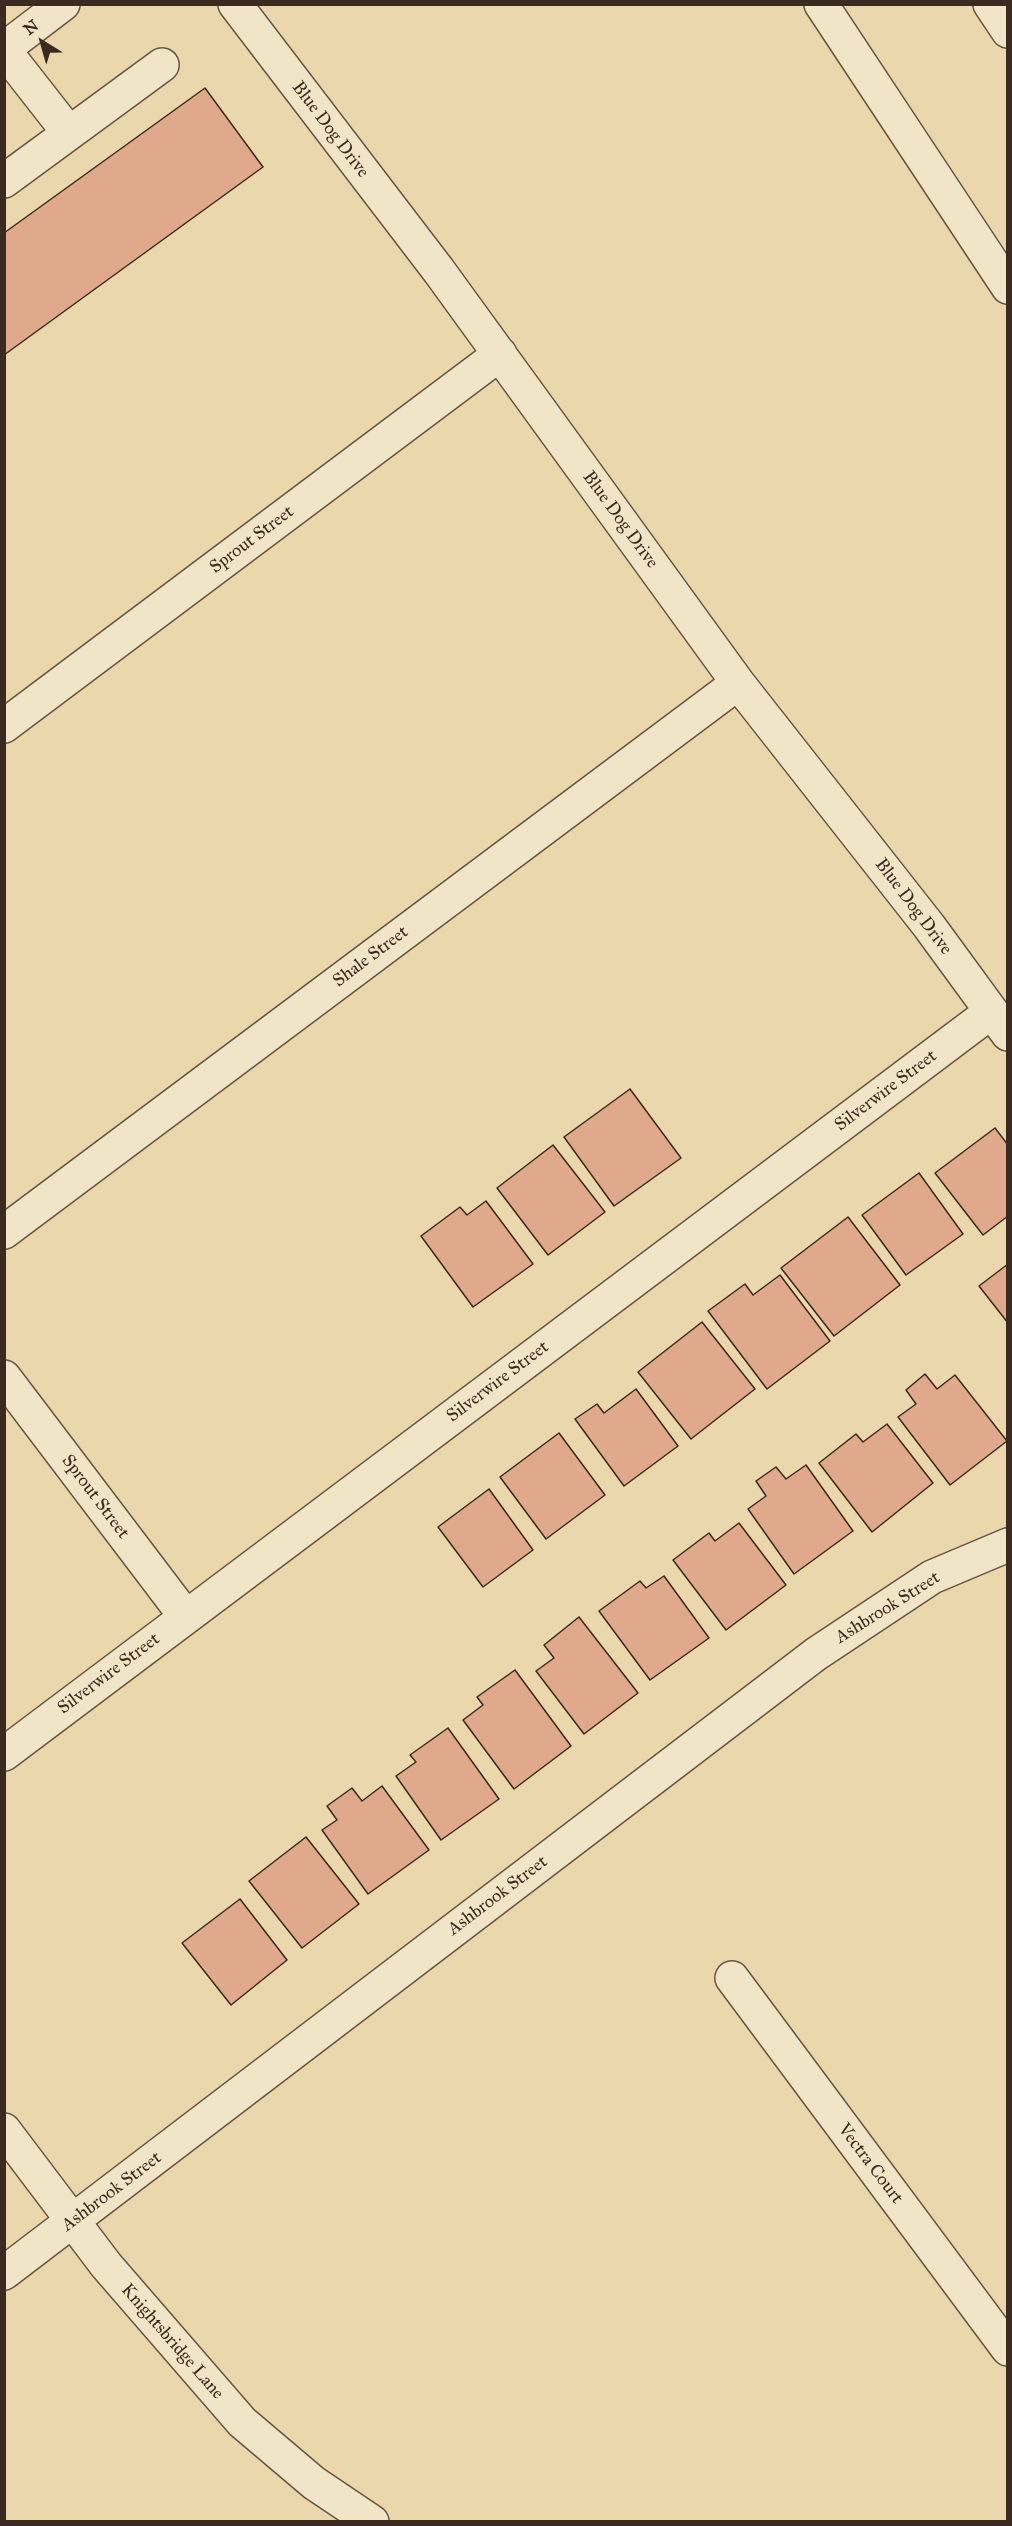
<!DOCTYPE html>
<html>
<head>
<meta charset="utf-8">
<style>
	body { margin:0 }
	#map { position:relative; width:1012px; height:2526px; overflow:hidden; background:#ead7ab; font-family:"IM FELL Great Primer",serif }
	canvas { display:block }
	.frame { position:absolute; inset:0; border:6px solid #3b2a20; pointer-events:none }
	.north { position:absolute; left:12px; top:12px; width:60px; height:60px; -webkit-text-stroke:4px #f1e5c8; paint-order:stroke; rotate:323deg; font-size:16px; font-weight:700; line-height:24px; text-align:center; color:#3b2a20 }
	.north::after { content:''; display:block; margin:auto; width:21px; height:27px; background:#3b2a20; clip-path:polygon(50% 0,100% 100%,50% 72%,0 100%) }
</style>
</head>
<body>
<div id="map">
<canvas width="1012" height="2526"></canvas>
<div class="frame"></div>
<div class="north">N</div>
</div>
<script>
const g = document.querySelector('canvas').getContext('2d');
g.lineJoin = 'round';
function paint(path, color) { g.fillStyle = color; g.fill(path, 'evenodd'); }
const toPath = rows => new Path2D(rows.map(r => 'M' + r).join(''));
function trace(path, color, width, dash) { g.strokeStyle = color; g.lineWidth = width; g.lineCap = dash ? 'butt' : 'round'; g.setLineDash(dash || []); g.stroke(path); }
function drawText(font, color, halo, rows, align = 'center') {
  g.font = font + ' "IM FELL Great Primer",serif'; g.lineWidth = 4.5; g.setLineDash([]); g.textBaseline = 'middle'; g.strokeStyle = halo; g.fillStyle = color; for (const [text, x, y, turn = 0] of rows) {
    g.save(); g.translate(x, y); g.rotate((+turn || 0) * Math.PI / 180); g.textAlign = isNaN(turn) ? turn : align; if (halo) g.strokeText(text, 0, 0); g.fillText(text, 0, 0); g.restore();
  }
}
const building = toPath([
	[205,88,263,167,4,355,4,233,205,88],
	[630,1089,681,1158,614,1206,564,1137,630,1089],
	[995,1128,1008,1145,1008,1216,983,1235,935,1173,995,1128],
	[553,1145,605,1212,548,1255,497,1188,553,1145],
	[919,1173,963,1234,906,1275,862,1215,919,1173],
	[486,1201,533,1264,473,1307,421,1236,460,1207,467,1215,486,1201],
	[848,1217,900,1285,834,1336,781,1268,848,1217],
	[1008,1264,1008,1323,979,1286,1008,1264],
	[780,1275,830,1341,767,1389,708,1311,745,1284,753,1295,780,1275],
	[702,1322,755,1389,691,1439,638,1372,702,1322],
	[925,1374,937,1389,955,1375,1007,1441,950,1485,898,1417,916,1404,906,1390,925,1374],
	[636,1389,678,1446,624,1486,575,1419,597,1404,604,1413,636,1389],
	[887,1424,933,1483,872,1532,819,1463,856,1434,863,1442,887,1424],
	[559,1433,605,1495,546,1539,500,1477,559,1433],
	[806,1465,853,1531,794,1574,748,1509,766,1496,756,1481,776,1467,786,1479,806,1465],
	[489,1489,533,1550,483,1587,438,1527,489,1489],
	[739,1523,786,1585,726,1630,673,1560,709,1533,715,1541,739,1523],
	[664,1576,709,1638,650,1680,599,1611,640,1581,646,1588,664,1576],
	[579,1617,638,1693,584,1734,536,1671,554,1658,544,1645,579,1617],
	[515,1670,571,1746,514,1789,463,1720,483,1705,477,1697,515,1670],
	[448,1728,499,1799,441,1840,396,1776,416,1762,410,1755,448,1728],
	[382,1786,429,1850,368,1894,322,1830,337,1820,327,1806,352,1788,362,1801,382,1786],
	[306,1837,359,1904,302,1948,249,1881,306,1837],
	[240,1899,287,1960,231,2005,182,1943,240,1899]
]);
paint(building, '#e0a98b');
trace(building, '#3b2a20', 1.5);
const minor = toPath([
	[235,4,439,271,738,683,929,926,1008,1034],
	[821,4,1008,287],
	[990,4,1008,31],
	[4,49,63,4],
	[4,50,69,133],
	[4,181,162,65],
	[4,726,500,354],
	[4,1232,738,683],
	[4,1377,186,1617],
	[4,1754,991,1012],
	[732,1978,1008,2349],
	[4,2130,106,2265,242,2422,314,2483,372,2522],
	[4,2273,816,1654,932,1577,1008,1545]
]);
trace(minor, '#675543', 36);
trace(minor, '#f1e5c8', 33);
drawText('18px', '#3b2a20', '#f1e5c8', [
	["Blue Dog Drive",330,130,53],
	["Blue Dog Drive",620,520,54],
	["Sprout Street",252,540,-37],
	["Blue Dog Drive",913,907,53],
	["Shale Street",371,957,-37],
	["Silverwire Street",886,1091,-37],
	["Silverwire Street",498,1382,-37],
	["Sprout Street",95,1497,53],
	["Ashbrook Street",888,1608,-32],
	["Silverwire Street",109,1674,-37],
	["Ashbrook Street",498,1896,-37],
	["Vectra Court",870,2164,53],
	["Ashbrook Street",112,2192,-37],
	["Knightsbridge Lane",172,2342,49]
]);
</script>
</body>
</html>
